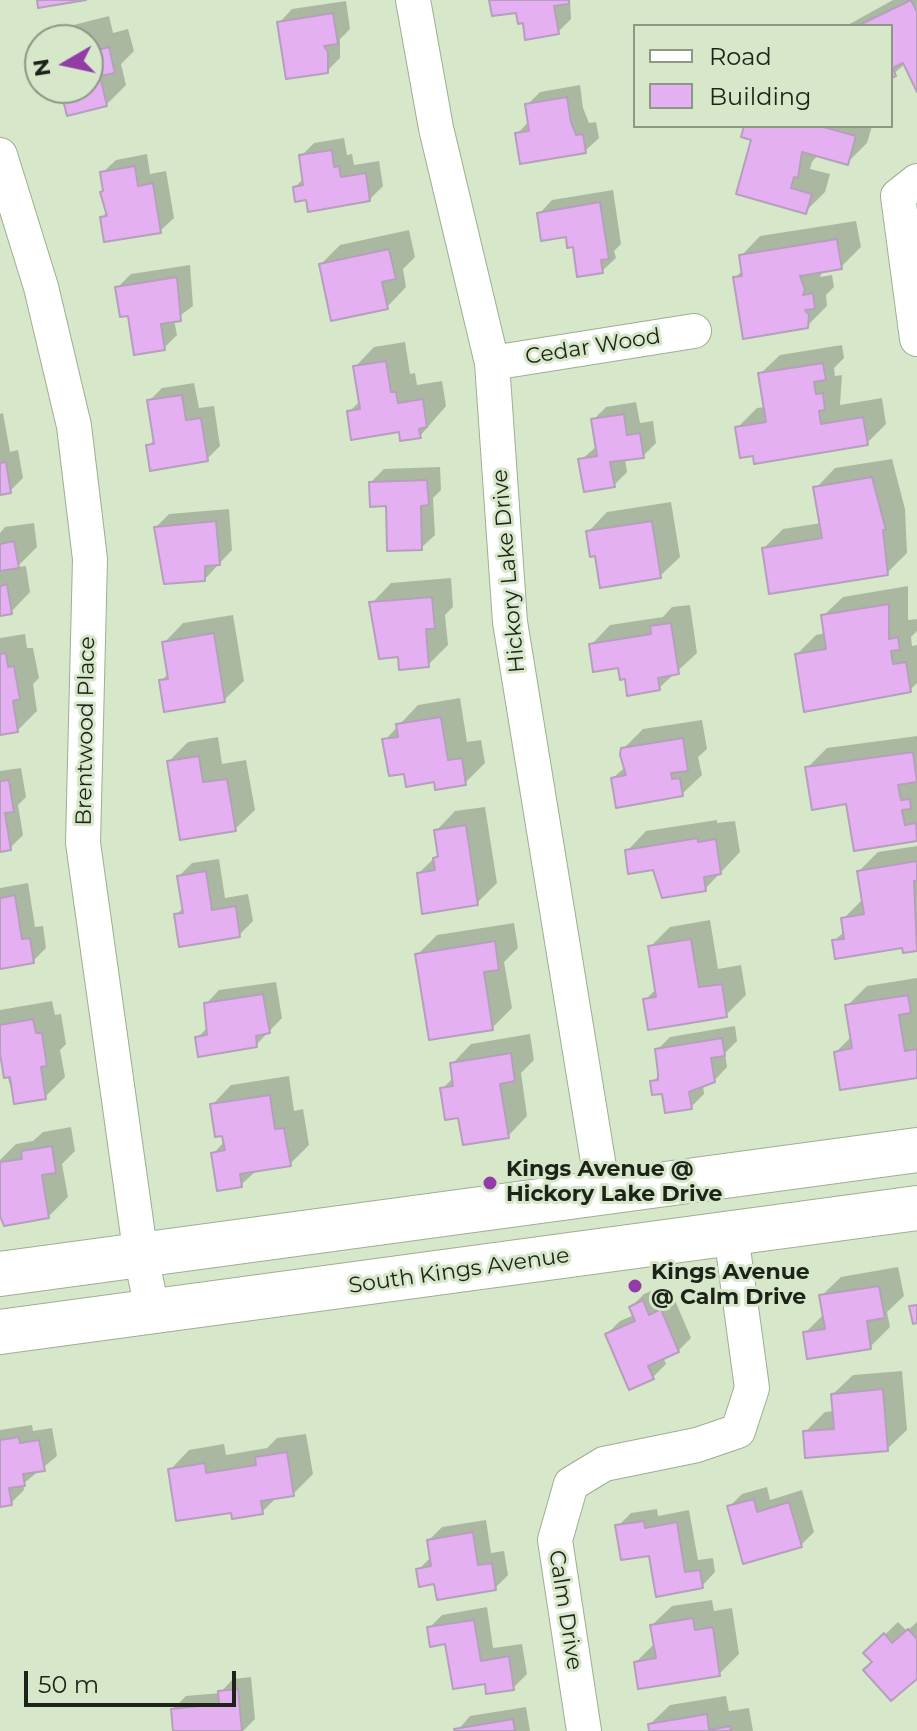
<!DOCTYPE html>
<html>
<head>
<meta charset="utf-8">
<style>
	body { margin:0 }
	#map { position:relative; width:917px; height:1731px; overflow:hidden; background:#d6e7ca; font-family:Montserrat,sans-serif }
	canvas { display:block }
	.legend { position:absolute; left:633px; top:24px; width:260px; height:104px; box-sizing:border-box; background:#d6e7ca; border:2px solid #8c9983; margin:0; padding:10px 14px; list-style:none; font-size:24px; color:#1d2318 }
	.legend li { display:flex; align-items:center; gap:16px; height:40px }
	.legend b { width:40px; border:2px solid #8c9983 }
	.north { position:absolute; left:24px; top:24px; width:80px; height:80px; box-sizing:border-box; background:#d6e7ca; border:2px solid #8c9983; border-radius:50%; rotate:261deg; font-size:22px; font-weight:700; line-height:32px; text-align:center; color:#1d2318 }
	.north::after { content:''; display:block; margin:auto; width:28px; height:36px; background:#933ca8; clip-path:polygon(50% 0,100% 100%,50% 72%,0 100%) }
	.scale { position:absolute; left:24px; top:1671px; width:212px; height:36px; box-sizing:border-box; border:4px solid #1d2318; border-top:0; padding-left:10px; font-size:24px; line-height:28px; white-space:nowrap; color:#1d2318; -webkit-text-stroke:6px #d6e7ca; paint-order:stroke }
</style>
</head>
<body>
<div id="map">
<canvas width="917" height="1731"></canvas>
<ul class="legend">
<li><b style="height:10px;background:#fff"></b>Road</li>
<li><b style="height:22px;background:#e4b0f1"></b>Building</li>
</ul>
<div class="north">N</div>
<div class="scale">50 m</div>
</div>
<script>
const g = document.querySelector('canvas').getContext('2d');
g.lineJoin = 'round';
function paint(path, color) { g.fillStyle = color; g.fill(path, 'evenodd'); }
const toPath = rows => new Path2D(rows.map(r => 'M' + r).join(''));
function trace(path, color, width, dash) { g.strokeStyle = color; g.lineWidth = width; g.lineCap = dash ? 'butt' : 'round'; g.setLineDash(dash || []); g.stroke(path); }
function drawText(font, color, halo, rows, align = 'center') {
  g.font = font + ' Montserrat,sans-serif'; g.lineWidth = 6; g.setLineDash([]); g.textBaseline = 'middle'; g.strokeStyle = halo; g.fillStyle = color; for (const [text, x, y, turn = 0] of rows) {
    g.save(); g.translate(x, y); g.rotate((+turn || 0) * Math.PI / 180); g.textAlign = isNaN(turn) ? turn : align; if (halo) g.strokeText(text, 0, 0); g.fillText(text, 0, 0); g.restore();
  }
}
paint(toPath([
	[491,0,570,0,571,19,558,32,524,21,517,10],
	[893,0,917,0,917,87,906,63,891,76,891,26,846,26],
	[346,1,350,29,340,39,340,58,327,71,279,23,292,9],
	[109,16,113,33,128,29,134,51,121,64,126,85,106,105,62,88,88,88,88,40,53,40,66,27],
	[580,85,583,108,589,123,596,122,599,138,585,151,517,134,529,121,527,105,540,92],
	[746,126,872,126,867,143,847,163,818,155,812,162,810,169,830,174,825,192,805,212],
	[344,138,347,155,352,154,354,165,379,161,383,186,369,200,307,198,295,187,304,178,301,156,314,143],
	[147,154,150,174,166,171,174,218,160,231,102,217,108,211,102,173,116,160],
	[613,190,621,244,614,251,616,258,602,271,567,235,539,214,552,200],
	[856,221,861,247,841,267,823,270,820,277,832,275,834,287,826,295,827,306,807,326,735,278,743,270,741,256,760,236],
	[409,230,415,257,403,269,406,287,387,307,321,264,340,245],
	[190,265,193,306,174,320,177,335,164,348,129,314,118,287,131,274],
	[405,342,410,374,415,373,417,385,442,381,446,406,420,436,349,412,360,401,355,367,374,347],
	[842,345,844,358,834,368,835,376,842,375,840,405,882,398,886,424,867,443,754,453,737,428,757,408,765,407,760,374,780,355],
	[194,383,199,408,214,406,220,446,207,459,148,446,155,439,149,401,162,388],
	[636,402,640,423,653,421,656,443,643,456,625,458,627,472,614,485,581,460,597,446,593,420,606,407],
	[3,413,10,452,18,450,23,478,10,491,0,493,0,414],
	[892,459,905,509,907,553,887,573,764,548,783,529,821,523,816,488,835,468],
	[440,467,441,490,433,498,435,535,421,548,371,482,384,469],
	[671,502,680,557,660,576,596,554,588,532,607,512],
	[229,509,232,550,205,579,156,527,169,514],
	[34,523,37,547,17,567,26,566,30,592,11,612,0,614,0,533,5,527],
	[451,578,453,607,445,615,448,645,428,665,400,655,372,603,391,583],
	[908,586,908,620,917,619,917,631,911,637,912,646,917,645,917,683,910,690,797,654,816,635,826,633,823,616,843,597],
	[690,605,697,653,659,688,626,676,619,666,591,645,610,625,663,617,672,607],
	[233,615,244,681,224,700,161,681,169,673,164,643,183,623],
	[25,634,27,648,33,648,39,678,33,684,37,711,17,731,0,733,0,638],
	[460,698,467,742,481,740,485,763,465,783,406,772,385,740,418,705],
	[702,720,707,749,698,757,702,775,682,794,613,778,624,768,623,749,643,729],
	[917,736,917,839,855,849,848,801,807,768,827,748],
	[218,737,222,764,246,760,255,810,235,829,169,761,188,742],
	[21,768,26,797,18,805,23,835,10,848,0,850,0,771],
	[485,807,497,883,477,903,419,873,439,853,436,831,455,811],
	[717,820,717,823,735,821,740,852,705,889,654,868,627,851,646,831],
	[917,846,917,949,905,951,904,945,834,941,845,931,843,919,863,899,859,871,878,852],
	[219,859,225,898,248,894,253,921,239,935,176,915,184,907,179,876,192,863],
	[28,883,35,927,43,926,46,948,33,961,0,967,0,888],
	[710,920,718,969,741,965,746,995,726,1015,645,1000,657,988,650,947,670,927],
	[514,923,518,948,504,962,512,1008,492,1028,417,955,437,935],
	[917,978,917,1076,836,1052,852,1036,847,1006,867,986],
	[276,982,282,1018,256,1045,197,1038,208,1027,206,1004,219,990],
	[52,1001,55,1015,61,1014,66,1044,60,1050,65,1077,45,1097,15,1102,0,1052,0,1010],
	[735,1026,737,1041,725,1053,727,1067,714,1081,703,1085,704,1094,691,1107,652,1082,661,1074,657,1050,670,1037],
	[530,1034,534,1060,521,1073,527,1116,508,1136,442,1089,454,1077,452,1064,471,1044],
	[289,1076,294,1111,303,1109,309,1145,290,1164,257,1170,241,1185,213,1154,225,1141,212,1105,231,1085],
	[71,1127,75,1151,62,1164,68,1197,48,1217,0,1214,0,1160,16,1144,33,1141,43,1132],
	[898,1267,904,1296,887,1312,890,1327,870,1347,805,1333,824,1314,821,1296,841,1277],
	[656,1289,662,1303,674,1298,691,1338,678,1351,663,1357,666,1364,653,1377,607,1334,620,1321,634,1315,631,1307,644,1294],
	[902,1371,907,1430,887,1449,805,1432,825,1412,834,1411,833,1394,853,1375],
	[32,1425,33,1431,52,1428,57,1456,23,1484,24,1490,11,1503,0,1505,0,1430],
	[306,1434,313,1474,293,1494,278,1496,262,1512,232,1510,170,1470,189,1450,224,1444,226,1455,267,1448,277,1438],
	[767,1487,770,1500,802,1490,814,1532,801,1545,729,1507,742,1494],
	[657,1509,658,1516,689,1510,698,1560,713,1558,715,1572,702,1586,618,1526,631,1513],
	[486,1520,491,1553,504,1551,508,1575,495,1588,436,1582,418,1570,432,1556,429,1540,442,1527],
	[712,1600,714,1611,732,1608,739,1654,719,1674,636,1662,655,1643,652,1625,672,1606],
	[487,1607,493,1648,522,1644,527,1674,513,1688,486,1681,429,1628,442,1615],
	[898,1622,907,1631,917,1622,917,1676,874,1662,866,1653],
	[251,1677,255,1719,243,1731,175,1731,173,1709,186,1696,220,1693,233,1679],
	[726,1696,729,1711,749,1708,753,1731,651,1731,650,1724,670,1705],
	[526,1707,530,1731,457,1731,470,1716]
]), '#0003');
const building = toPath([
	[37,0,86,0,38,8,37,0],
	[489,0,569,0,569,4,554,6,559,34,525,40,523,23,518,24,516,13,492,16,489,0],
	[911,0,917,12,917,92,903,63,893,68,896,76,891,78,891,26,857,26,911,0],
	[333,13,338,44,324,46,328,52,328,73,286,79,277,22,333,13],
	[90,35,93,51,109,47,115,73,100,76,107,106,67,116,60,88,88,88,88,40,68,40,90,35],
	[567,97,571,122,576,135,583,134,586,153,520,164,515,133,529,131,525,104,567,97],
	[744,126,820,126,856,136,848,165,802,152,798,178,794,177,791,188,812,194,806,214,736,194,751,140,741,137,744,126],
	[332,150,334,167,339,166,341,177,366,173,370,201,308,212,306,200,295,202,293,187,303,185,299,155,332,150],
	[135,166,138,186,153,183,161,233,104,242,100,217,107,216,100,192,103,191,100,172,135,166],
	[600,202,609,259,601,260,603,273,577,277,573,247,567,248,566,237,541,241,537,213,600,202],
	[837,239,842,269,800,276,805,290,803,295,813,293,815,309,805,310,809,315,808,328,743,339,733,277,742,276,739,255,837,239],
	[389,249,396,279,382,282,388,309,331,321,319,264,389,249],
	[177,277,181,321,161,324,165,350,134,355,128,316,120,317,115,287,177,277],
	[386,361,391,392,396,392,398,403,423,399,427,427,419,429,421,438,400,441,399,432,351,440,347,411,360,409,353,366,386,361],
	[823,363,826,380,814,382,816,394,823,393,825,410,819,411,821,424,863,417,868,445,754,464,753,456,740,458,735,427,766,422,758,373,823,363],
	[182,395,186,420,201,418,208,461,150,471,146,445,154,444,147,400,182,395],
	[624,414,627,435,640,433,644,458,610,462,615,487,584,492,578,459,597,456,591,419,624,414],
	[6,462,11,493,0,495,0,463,6,462],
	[872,477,886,530,883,530,888,575,769,594,762,548,822,538,813,487,872,477],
	[427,480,429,505,421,506,422,550,387,551,386,506,370,507,369,482,427,480],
	[216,521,220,565,205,566,205,581,164,584,154,527,216,521],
	[652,521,661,578,600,588,595,556,590,557,586,531,652,521],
	[14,541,19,568,0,571,0,544,14,541],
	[7,584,12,614,0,616,0,586,7,584],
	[432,597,435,629,426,629,429,667,399,670,398,657,379,659,369,602,432,597],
	[889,604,889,639,898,637,900,650,891,651,893,664,906,662,911,692,804,712,795,654,826,649,821,615,889,604],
	[671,623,679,674,658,678,660,690,627,696,625,679,620,680,618,668,593,672,589,644,651,634,650,626,671,623],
	[214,633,225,702,164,712,159,680,168,679,162,642,214,633],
	[6,653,8,667,14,666,20,699,13,701,18,732,0,735,0,654,6,653],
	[441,717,448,760,462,758,466,785,435,790,434,782,406,787,404,774,389,776,382,739,398,737,396,724,441,717],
	[683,738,688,771,671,773,672,779,680,778,683,796,616,808,611,778,626,775,620,755,621,748,683,738],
	[913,752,917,782,898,785,901,800,910,799,911,809,902,810,905,825,916,823,917,841,854,851,846,804,812,810,805,767,913,752],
	[199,756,203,782,227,779,236,831,180,840,167,761,199,756],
	[9,780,14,812,5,813,11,850,0,852,0,781,9,780],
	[466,825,478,905,422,914,417,873,435,870,433,858,438,857,434,830,466,825],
	[698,838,698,842,716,839,721,874,704,877,706,891,662,898,653,870,628,874,625,850,698,838],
	[917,861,917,881,914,881,917,951,903,953,902,948,835,959,832,940,844,939,841,918,864,914,857,871,917,861],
	[206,871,212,910,236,906,240,937,179,947,174,914,183,913,177,876,206,871],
	[15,895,22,939,30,938,34,963,0,969,0,898,15,895],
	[691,939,699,987,722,984,727,1017,648,1030,643,999,656,997,648,946,691,939],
	[495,941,499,970,484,972,493,1030,429,1040,415,954,495,941],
	[263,994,270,1033,256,1036,257,1047,198,1057,195,1037,207,1035,204,1003,263,994],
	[908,995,911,1013,899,1015,905,1051,917,1049,917,1078,840,1090,834,1052,852,1048,845,1005,908,995],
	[33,1019,36,1033,42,1033,47,1066,41,1067,46,1099,14,1104,10,1077,4,1078,0,1054,0,1025,33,1019],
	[722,1038,725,1056,711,1058,715,1082,689,1092,692,1109,665,1113,662,1094,652,1095,650,1081,658,1080,658,1073,655,1049,722,1038],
	[511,1053,515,1081,500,1084,509,1138,463,1145,458,1118,445,1120,440,1088,453,1086,450,1063,511,1053],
	[270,1095,275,1129,284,1128,291,1166,240,1174,242,1187,217,1191,211,1153,225,1150,222,1136,215,1137,210,1104,270,1095],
	[52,1146,56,1173,42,1175,49,1218,4,1226,0,1216,0,1162,22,1159,21,1151,52,1146],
	[879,1286,885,1318,867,1321,871,1349,807,1359,803,1332,825,1329,819,1295,879,1286],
	[643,1300,649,1315,661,1309,679,1352,648,1366,654,1379,629,1390,605,1334,635,1321,629,1307,643,1300],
	[917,1305,917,1323,913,1324,909,1306,917,1305],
	[883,1389,888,1451,805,1458,803,1431,834,1429,831,1394,883,1389],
	[19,1437,20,1443,39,1440,45,1471,23,1474,25,1486,9,1488,12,1505,0,1507,0,1440,19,1437],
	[287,1452,294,1496,261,1501,263,1514,232,1519,231,1513,176,1521,168,1469,205,1463,206,1473,256,1465,255,1457,287,1452],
	[754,1499,757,1512,789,1502,802,1547,743,1564,727,1506,754,1499],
	[644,1521,645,1528,677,1522,685,1572,700,1570,703,1588,656,1597,649,1556,621,1560,615,1525,644,1521],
	[473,1532,478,1565,492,1563,496,1590,437,1600,434,1584,419,1587,416,1569,431,1566,427,1540,473,1532],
	[693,1618,695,1630,713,1627,720,1676,638,1689,634,1662,656,1658,650,1625,693,1618],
	[474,1620,481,1661,509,1656,514,1690,486,1694,485,1684,453,1689,445,1644,430,1647,427,1627,474,1620],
	[908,1629,917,1639,917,1679,891,1701,863,1670,872,1662,863,1653,884,1633,892,1643,908,1629],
	[238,1689,242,1731,173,1731,171,1709,219,1704,218,1691,238,1689],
	[707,1714,709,1730,730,1726,731,1731,649,1731,648,1724,707,1714],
	[513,1719,515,1731,455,1731,454,1729,513,1719]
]);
paint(building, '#e4b0f1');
trace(building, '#b4a0ba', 2);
const minor = toPath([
	[413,0,436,128,492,363,510,622,603,1192],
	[0,155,41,287,74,426,90,559,83,843,141,1257,153,1313],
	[917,181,898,196,917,339],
	[492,363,694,331],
	[584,1731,555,1540,571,1484,604,1464,697,1445,738,1431,752,1388,731,1234]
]);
const secondary = toPath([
	[0,1274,917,1150],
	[0,1332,917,1208]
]);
trace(minor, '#9eae92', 36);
trace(secondary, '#9eae92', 46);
trace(minor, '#fff', 34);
trace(secondary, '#fff', 44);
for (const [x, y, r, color] of [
	[490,1183,8,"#933ca8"],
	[635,1286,8,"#933ca8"]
]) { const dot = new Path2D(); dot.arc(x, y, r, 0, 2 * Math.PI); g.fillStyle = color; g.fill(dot); trace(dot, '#d6e7ca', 3); }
drawText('22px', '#1d2318', '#d6e7ca', [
	["Cedar Wood",593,347,-9],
	["Hickory Lake Drive",509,571,-95],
	["Brentwood Place",86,731,-89],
	["South Kings Avenue",459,1271,-8],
	["Calm Drive",565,1610,81]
]);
drawText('bold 22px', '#1d2318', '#d6e7ca', [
	["Kings Avenue @",506,1170],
	["Hickory Lake Drive",506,1195],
	["Kings Avenue",651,1273],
	["@ Calm Drive",651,1298]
], 'left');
</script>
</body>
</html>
